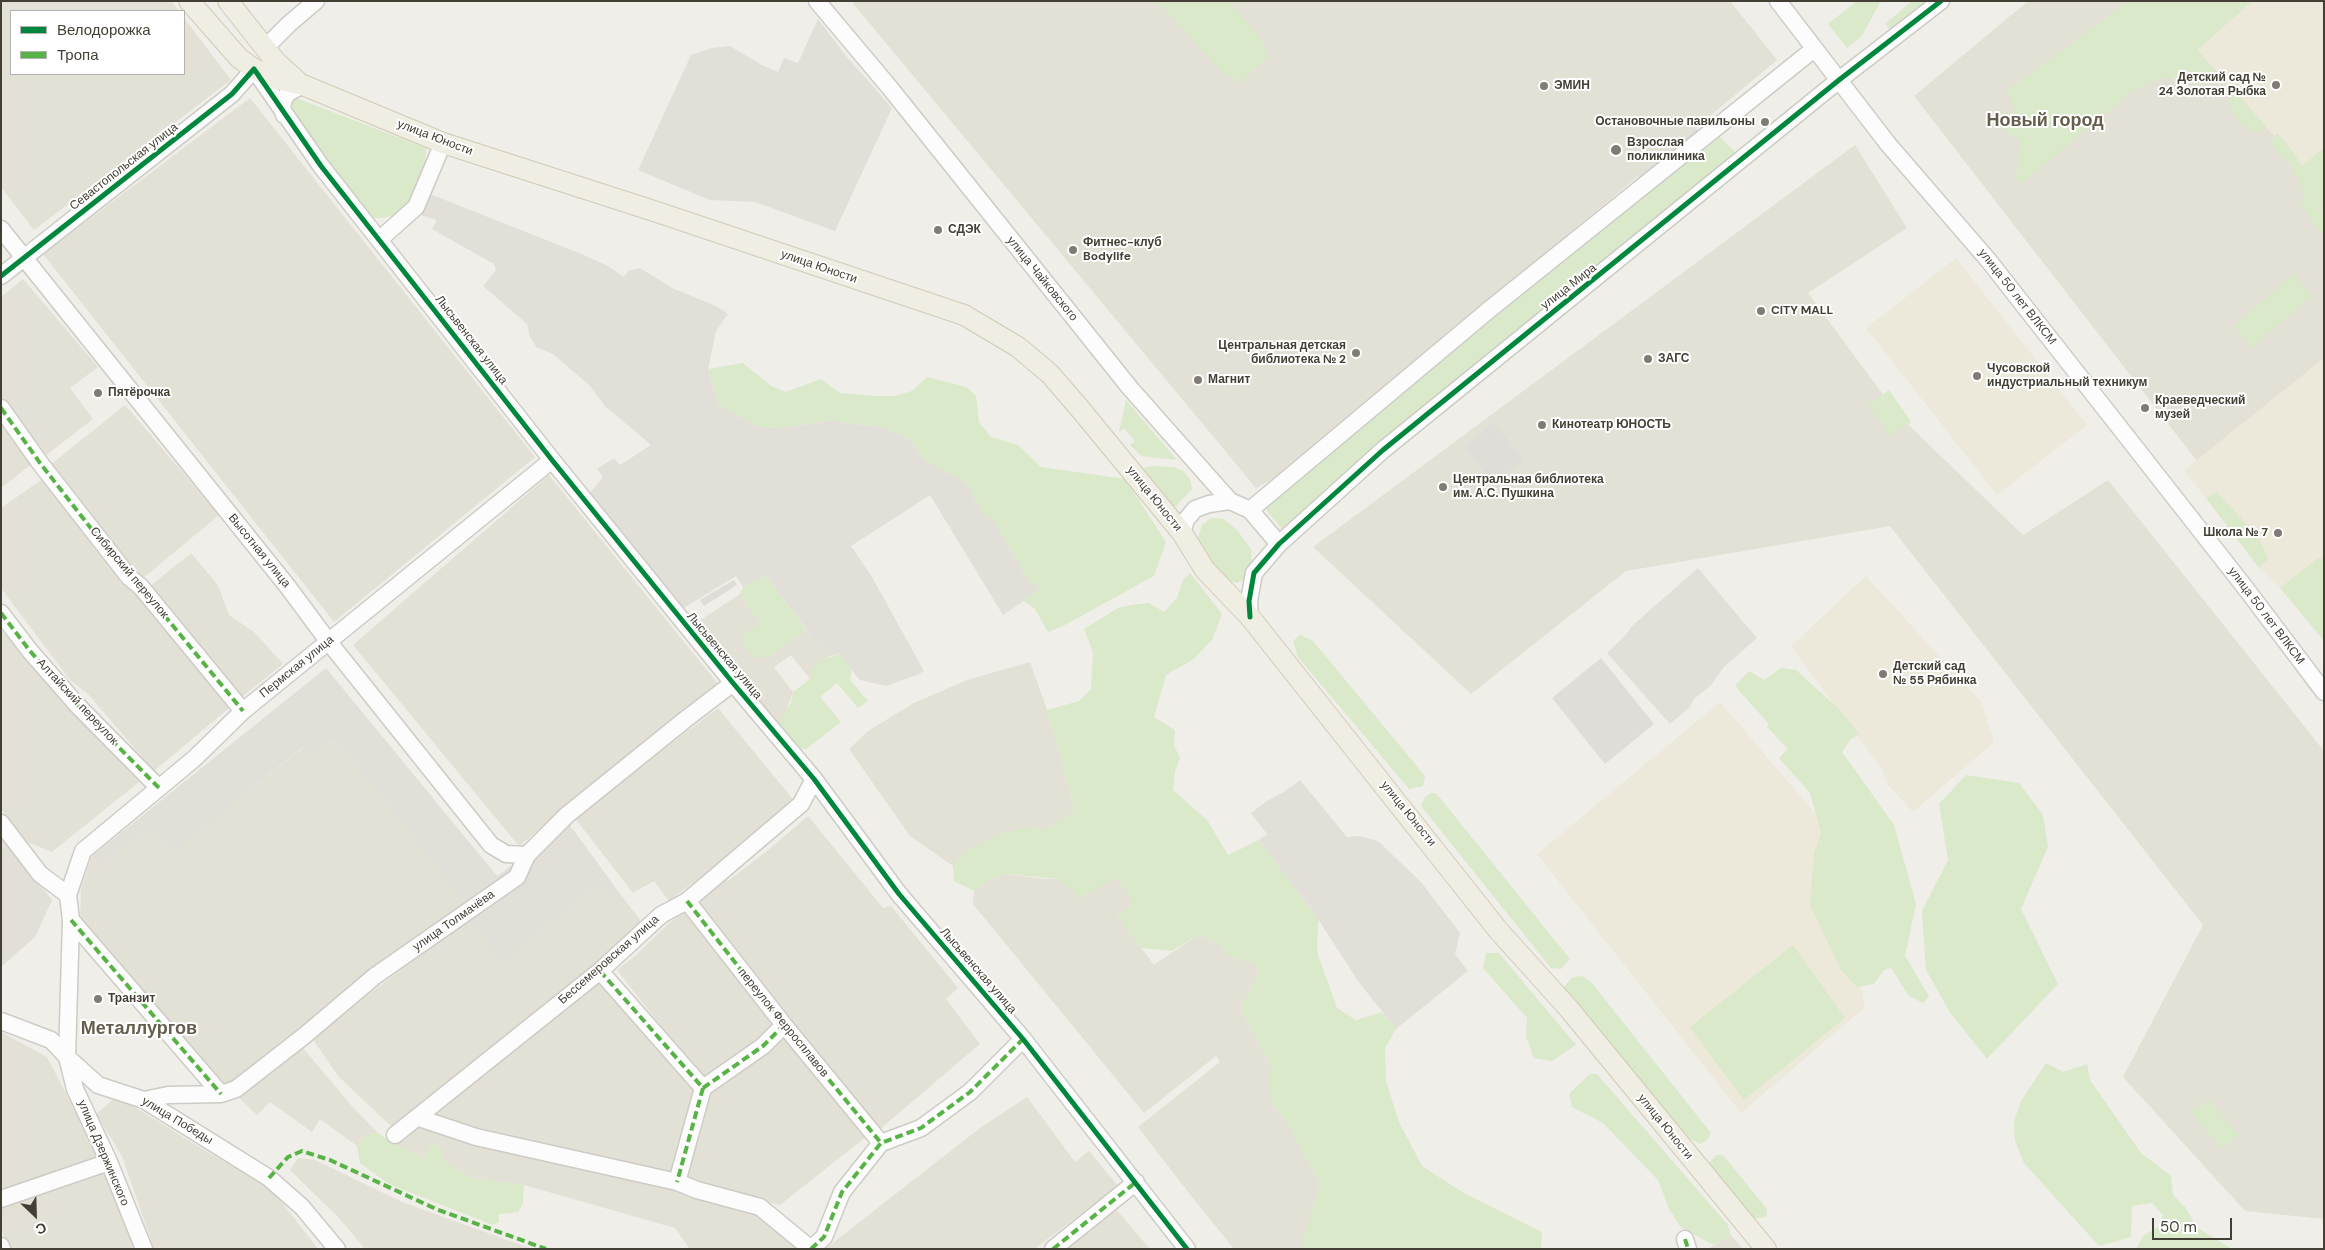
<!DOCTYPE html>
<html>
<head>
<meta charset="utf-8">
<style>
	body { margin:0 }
	#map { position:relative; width:2325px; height:1250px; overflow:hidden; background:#efeee8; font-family:"DM Sans",sans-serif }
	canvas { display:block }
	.frame { position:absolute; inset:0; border:2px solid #443f35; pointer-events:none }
	.legend { position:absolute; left:10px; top:10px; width:175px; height:65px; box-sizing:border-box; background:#fff; border:1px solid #b4b2ae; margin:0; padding:6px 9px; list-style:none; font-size:15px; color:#443f35 }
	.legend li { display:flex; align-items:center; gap:10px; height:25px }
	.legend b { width:25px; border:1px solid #b4b2ae }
	.north { position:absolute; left:10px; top:1190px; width:50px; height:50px; -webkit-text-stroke:4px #fff; paint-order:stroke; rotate:156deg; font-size:14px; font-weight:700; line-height:20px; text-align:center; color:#443f35 }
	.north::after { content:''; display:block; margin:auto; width:18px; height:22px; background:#443f35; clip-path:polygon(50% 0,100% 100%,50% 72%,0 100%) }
	.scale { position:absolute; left:2152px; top:1218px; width:80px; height:22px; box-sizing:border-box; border:2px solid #443f35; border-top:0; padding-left:6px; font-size:15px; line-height:18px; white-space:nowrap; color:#443f35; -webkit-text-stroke:4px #fff; paint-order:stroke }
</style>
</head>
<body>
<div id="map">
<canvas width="2325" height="1250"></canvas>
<div class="frame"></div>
<ul class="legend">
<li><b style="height:6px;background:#00873e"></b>Велодорожка</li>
<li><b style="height:6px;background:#57b346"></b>Тропа</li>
</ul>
<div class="north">С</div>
<div class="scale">50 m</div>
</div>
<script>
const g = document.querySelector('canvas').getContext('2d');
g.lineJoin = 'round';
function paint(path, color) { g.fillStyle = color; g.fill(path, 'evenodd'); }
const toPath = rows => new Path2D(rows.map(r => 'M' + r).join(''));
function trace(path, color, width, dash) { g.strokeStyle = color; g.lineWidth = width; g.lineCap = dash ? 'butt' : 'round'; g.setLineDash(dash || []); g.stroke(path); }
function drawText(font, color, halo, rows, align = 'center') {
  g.font = font + ' "DM Sans",sans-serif'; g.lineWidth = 4; g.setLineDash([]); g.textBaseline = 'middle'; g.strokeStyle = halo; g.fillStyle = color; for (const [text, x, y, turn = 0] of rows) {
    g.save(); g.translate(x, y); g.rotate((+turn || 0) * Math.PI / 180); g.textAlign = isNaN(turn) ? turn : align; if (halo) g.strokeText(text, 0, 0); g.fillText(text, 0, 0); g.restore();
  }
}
paint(toPath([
	[1,1,171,1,179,11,11,11,11,74,184,74,184,18,231,80,34,230,1,187],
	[851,1,1730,1,1777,60,1279,476,1256,488],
	[2028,1,2324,1,2324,625,1914,96],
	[250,98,535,457,334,622,43,254],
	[1855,145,1907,228,1808,293,1898,415,2023,535,2108,480,2324,751,2324,1219,2245,1211,2123,1077,2203,925,1890,526,1626,571,1471,694,1313,547],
	[23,279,98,367,70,388,93,419,44,457,1,403,1,297],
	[125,405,219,515,142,579,113,549,50,465],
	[1,419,33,463,1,488],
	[549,475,718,684,519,846,353,645],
	[44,478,229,708,154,771,88,694,70,680,1,588,1,508],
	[191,553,218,585,229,615,254,632,283,664,239,699,148,588],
	[740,594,760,623,768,657,807,630,818,644,839,654,830,656,812,669,810,679,791,655,774,667,793,692,780,728,696,623],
	[1,630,139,782,52,852,27,842,1,809],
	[1030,662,1047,710,1075,811,1047,829,1024,828,964,852,953,866,910,836,849,749,868,731,914,703,967,680],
	[718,708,795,802,775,820,669,901,654,881,633,893,574,817],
	[332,740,349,756,467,904,229,1085,219,1085,80,920,81,888,92,856,100,866,140,834,157,834,172,852,303,748,311,757],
	[808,816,883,908,891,906,958,988,946,999,980,1044,879,1130,697,903,726,879,728,881,767,851],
	[1007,874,1046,879,1117,877,1135,905,1117,915,1154,965,1198,935,1218,943,1229,957,1254,963,1259,974,1240,1008,1271,1066,1271,1101,1288,1124,1320,1184,1302,1244,1304,1249,1234,1249,1192,1197,1138,1127,1220,1062,1216,1056,1144,1113,973,904,974,891,987,881],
	[599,884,609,897,618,891,644,925,604,960,394,1129,339,1077,311,1037,469,919,510,954],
	[685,912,775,1026,708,1079,701,1077,617,970,635,956,669,923],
	[603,978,699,1087,671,1177,479,1135,432,1117],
	[1,1032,47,1057,100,1159,1,1193],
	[782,1033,867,1136,780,1205,685,1181,710,1091],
	[302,1047,350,1104,377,1132,367,1135,357,1146,320,1119,312,1132,270,1102,257,1115,239,1098],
	[117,1096,204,1150,270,1187,318,1249,154,1249,122,1156,96,1114],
	[1027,1097,1075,1162,1089,1151,1118,1186,1034,1249,825,1249,980,1128],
	[422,1124,737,1206,765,1219,799,1249,690,1249,675,1228,524,1185,471,1178,445,1162,441,1147,432,1144,425,1158,393,1144],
	[298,1158,315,1160,402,1202,532,1249,365,1249,339,1218,290,1170],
	[105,1169,134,1249,8,1249,1,1227,1,1205],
	[1116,1209,1150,1249,1066,1249],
	[1731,1235,1743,1249,1708,1249]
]), '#e3e0d5');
paint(toPath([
	[818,19,847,57,892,108,835,231,755,202,710,200,638,170,691,55,712,48,730,46,760,64,778,72,784,58,798,63],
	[430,194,584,255,608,266,624,277,628,271,640,268,672,288,718,307,728,314,716,331,708,369,718,404,758,427,784,428,833,420,854,424,882,427,910,439,923,459,965,482,986,519,991,516,1031,585,1035,583,1040,590,1003,615,930,495,851,546,872,577,924,671,919,674,886,686,860,680,839,654,818,644,765,575,743,587,736,576,682,609,589,494,603,477,597,469,614,458,620,465,651,445,605,406,590,386,553,354,536,347,530,337,527,324,483,286,496,270,494,264,432,229,437,220,420,215],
	[1698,568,1757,638,1723,668,1711,685,1694,699,1689,708,1670,724,1607,653,1625,636,1633,625],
	[326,668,497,876,569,824,618,891,609,897,599,884,502,961,469,919,466,904,349,756,332,740,311,757,302,748,172,853,157,834,140,834,100,866,92,856],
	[1300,780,1347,837,1359,836,1378,841,1421,882,1460,933,1455,954,1468,971,1396,1029,1358,981,1318,919,1259,840,1267,834,1251,813,1267,801,1284,792],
	[1,837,52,900,35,937,1,967]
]), '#e2dfd9');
paint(toPath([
	[2252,1,2324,1,2324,148,2302,167,2197,50],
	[1956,258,2087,425,1997,495,1866,328],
	[2324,358,2324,641,2281,588,2259,568,2184,470],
	[1866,576,1981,702,1994,742,1913,812,1887,784,1883,771,1791,646],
	[1720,702,1831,832,1865,1007,1741,1113,1537,854]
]), '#ece9da');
paint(toPath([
	[1157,1,1228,1,1260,37,1269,57,1239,83,1221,71],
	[1857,1,1881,1,1861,37,1847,48,1828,24],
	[1912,1,1928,1,1891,30,1885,24],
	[2129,1,2252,1,2197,50,2221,77,2208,85,2165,77,2133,91,2023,182,2016,179,2020,141,1994,124,1994,115,2010,113,2014,106,2006,91],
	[2235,92,2266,126,2258,133,2243,126,2232,112,2227,103],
	[296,98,426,148,425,172,409,204,398,213,384,218,371,218,288,114,287,105],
	[2277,133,2289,146,2302,166,2324,148,2324,201,2322,203,2324,232,2321,233,2301,205,2305,194,2290,165,2273,147,2271,140],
	[1720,137,1735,152,1647,231,1282,529,1263,506,1486,324,1602,226,1630,207],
	[2294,274,2312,296,2252,348,2234,326],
	[743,363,771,386,786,392,821,379,840,393,877,396,894,396,912,391,927,377,966,387,976,396,979,422,991,437,1018,445,1041,467,1125,479,1166,542,1154,576,1063,626,1048,632,1035,609,1023,600,1040,590,1035,583,1031,585,991,516,986,519,965,482,923,459,910,439,882,427,854,424,833,420,784,428,758,427,718,404,708,369],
	[1889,390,1911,422,1890,436,1868,405],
	[1126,400,1177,460,1141,456,1130,445,1135,441,1124,428,1119,432],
	[1151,466,1174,467,1183,471,1190,479,1192,489,1176,506,1166,506,1144,475,1143,468],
	[2217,492,2258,537,2268,559,2259,568,2206,498],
	[1211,518,1224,519,1237,530,1251,549,1252,564,1250,575,1244,580,1236,583,1222,579,1201,554,1198,538,1202,525],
	[2318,558,2324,559,2324,641,2280,588],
	[1190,573,1222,614,1212,640,1194,659,1166,675,1154,717,1175,730,1174,745,1180,758,1175,771,1173,790,1207,820,1228,855,1259,840,1318,919,1317,952,1337,1008,1356,1020,1382,1012,1396,1029,1385,1048,1386,1081,1399,1122,1422,1166,1464,1193,1542,1232,1541,1249,1304,1249,1301,1244,1320,1184,1288,1124,1271,1101,1268,1072,1271,1066,1240,1008,1259,974,1254,963,1229,957,1218,943,1198,935,1172,951,1141,948,1117,915,1134,905,1117,877,1080,898,1059,879,1007,874,987,881,974,891,954,881,953,866,964,852,1002,833,1025,828,1047,829,1075,811,1047,710,1079,701,1091,689,1093,652,1084,629,1118,608,1131,605,1149,603,1164,612,1177,598,1183,580],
	[765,575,807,630,768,657,756,658,748,651,742,636,760,623,740,594,743,587],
	[1300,635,1313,641,1425,776,1423,786,1409,789,1298,657,1293,641],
	[839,654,852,669,850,680,868,701,858,708,837,683,820,697,841,722,806,749,796,748,788,735,780,728,779,720,791,703,793,692,810,679,812,669,821,661],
	[1781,668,1796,670,1840,710,1859,734,1850,740,1842,752,1894,825,1916,904,1905,956,1929,996,1923,1003,1909,996,1891,968,1884,970,1874,984,1857,987,1841,970,1810,905,1814,854,1821,833,1810,793,1779,758,1788,749,1767,727,1769,724,1735,686,1749,671,1764,680],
	[1966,775,2019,783,2043,815,2048,847,2021,909,2058,984,1987,1059,1951,1014,1926,970,1922,911,1948,860,1939,804],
	[1431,793,1436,793,1570,959,1561,969,1551,968,1421,806,1425,797],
	[1793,945,1845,1018,1744,1100,1690,1027],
	[1486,953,1499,953,1576,1045,1552,1061,1534,1058,1526,1037,1527,1018,1483,968],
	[1583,976,1591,982,1711,1133,1708,1139,1700,1144,1681,1134,1563,988,1573,977],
	[2046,1063,2063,1072,2087,1064,2090,1080,2141,1153,2171,1176,2173,1195,2186,1208,2196,1227,2232,1249,2136,1249,2143,1236,2160,1226,2163,1215,2152,1203,2132,1206,2131,1237,2099,1246,2024,1163,2015,1141,2014,1121,2021,1101],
	[1590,1074,1597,1074,1727,1224,1731,1235,1713,1245,1681,1227,1669,1209,1658,1180,1603,1123,1572,1107,1569,1094],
	[2209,1100,2239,1135,2222,1149,2191,1112],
	[377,1132,393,1144,425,1158,432,1144,441,1147,445,1162,471,1178,524,1185,523,1203,518,1212,499,1214,499,1222,493,1225,389,1184,360,1163,357,1146,367,1135],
	[1716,1155,1723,1155,1767,1209,1766,1217,1752,1219,1709,1163]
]), '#dae9c9');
paint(toPath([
	[1696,128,1703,135,1645,184,1638,176],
	[1494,423,1524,460,1494,484,1464,447],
	[734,580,737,585,704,606,700,600],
	[1601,658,1654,724,1605,764,1552,698]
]), '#deddd8');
const minor = toPath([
	[817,1,890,88,1130,388,1230,501,1250,510,1279,544],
	[1778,1,1888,144,1989,261,2247,590,2324,692],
	[265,48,289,24,316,1],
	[284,115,282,106,284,99,288,93,303,85],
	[1,229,288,587,328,641,491,845,506,854,527,855],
	[379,240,416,207,443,143],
	[1,276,232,94,254,69,321,166,552,460,733,683,814,779,899,894,1023,1039,1187,1249],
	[1,408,40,463,129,577,141,587,243,711],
	[1250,510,1490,309,1814,49],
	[1182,533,1186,520,1195,509,1209,504,1230,501],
	[1,613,30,651,79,707,159,788],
	[1250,617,1249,601,1254,573,1279,544,1383,450,1839,80,1941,1],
	[1,823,40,874,68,895,71,920,67,1057,98,1085,144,1100,269,1178,302,1207,337,1249],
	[68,895,83,851,195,758,243,711,552,460],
	[687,901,784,1025,881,1143],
	[71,920,221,1094],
	[600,971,703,1088,677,1182],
	[1,1021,51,1040,67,1057,75,1089,109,1162,144,1249],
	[703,1088,763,1046,784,1025],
	[144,1100,168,1095,221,1094,236,1089,304,1036,375,976,517,877,527,855,567,815,686,719,733,683],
	[419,1118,476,1137,677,1182,697,1190,760,1207,811,1249],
	[395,1135,600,971,661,915,687,901,801,804,814,779],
	[1,1199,109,1162],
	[1685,1239,1688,1249],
	[1,1246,2,1249],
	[811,1249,824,1237,842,1192,881,1143,921,1128,970,1092,1023,1039],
	[1053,1249,1136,1182]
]);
const major = toPath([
	[189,1,239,58,254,69,277,79,303,85,443,143,657,212,964,315,1018,347,1050,374,1081,410,1182,533,1205,570,1250,617,1498,930,1569,1009,1766,1249],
	[228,1,276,62,297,81]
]);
trace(minor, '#cdcbc6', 19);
trace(major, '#d0cbb6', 22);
trace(minor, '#fdfcfc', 16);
trace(major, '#f0ede3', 20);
trace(toPath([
	[1,408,40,463,129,577,141,587,243,711],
	[1,613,30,651,79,707,159,788],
	[687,901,784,1025,881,1143],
	[71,920,221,1094],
	[600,971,703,1088,677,1182],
	[703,1088,763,1046,784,1025],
	[269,1178,288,1157,302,1151,330,1160,436,1209,546,1249],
	[1685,1239,1688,1249],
	[811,1249,824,1237,842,1192,881,1143,921,1128,970,1092,1023,1039],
	[1053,1249,1136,1182]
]), '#57b346', 4, [8, 4]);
trace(toPath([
	[1,276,232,94,254,69,321,166,552,460,733,683,814,779,899,894,1023,1039,1187,1249],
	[1250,617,1249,601,1254,573,1279,544,1383,450,1839,80,1941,1]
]), '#00873e', 5);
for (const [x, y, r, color] of [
	[2276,85,5,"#807c74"],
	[1544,86,5,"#807c74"],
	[1765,122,5,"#807c74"],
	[1616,150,6,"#807c74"],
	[938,230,5,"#807c74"],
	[1073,250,5,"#807c74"],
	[1761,311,5,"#807c74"],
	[1356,353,5,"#807c74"],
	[1648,359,5,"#807c74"],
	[1977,376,5,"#807c74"],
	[1198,380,5,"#807c74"],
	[98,393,5,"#807c74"],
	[2145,408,5,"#807c74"],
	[1542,425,5,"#807c74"],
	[1443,487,5,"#807c74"],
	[2278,533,5,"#807c74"],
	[1883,674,5,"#807c74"],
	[98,999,5,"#807c74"]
]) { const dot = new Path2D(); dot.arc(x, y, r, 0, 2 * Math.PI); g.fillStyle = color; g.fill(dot); trace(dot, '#fff', 2); }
drawText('bold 12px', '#443f35', '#fff', [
	["Детский сад №",2266,78,"right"],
	["24 Золотая Рыбка",2266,92,"right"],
	["ЭМИН",1554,86],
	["Остановочные павильоны",1755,122,"right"],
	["Взрослая",1627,143],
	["поликлиника",1627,157],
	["СДЭК",948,230],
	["Фитнес-клуб",1083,243],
	["Bodylife",1083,257],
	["CITY MALL",1771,311],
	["Центральная детская",1346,346,"right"],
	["библиотека № 2",1346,360,"right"],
	["ЗАГС",1658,359],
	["Чусовской",1987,369],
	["индустриальный техникум",1987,383],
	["Магнит",1208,380],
	["Пятёрочка",108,393],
	["Краеведческий",2155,401],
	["музей",2155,415],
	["Кинотеатр ЮНОСТЬ",1552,425],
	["Центральная библиотека",1453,480],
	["им. А.С. Пушкина",1453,494],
	["Школа № 7",2268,533,"right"],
	["Детский сад",1893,667],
	["№ 55 Рябинка",1893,681],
	["Транзит",108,999]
], 'left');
drawText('12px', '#443f35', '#fff', [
	["улица Юности",435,138,21],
	["Севастопольская улица",124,167,-38],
	["улица Юности",819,267,19],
	["улица Чайковского",1042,279,51],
	["улица Мира",1569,287,-38],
	["улица 50 лет ВЛКСМ",2017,297,52],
	["Лысьвенская улица",471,340,52],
	["улица Юности",1154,499,51],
	["Высотная улица",259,551,51],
	["Сибирский переулок",129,573,50],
	["улица 50 лет ВЛКСМ",2266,616,53],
	["Лысьвенская улица",724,656,50],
	["Пермская улица",297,667,-39],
	["Алтайский переулок",77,702,47],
	["улица Юности",1408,814,51],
	["улица Толмачёва",454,921,-35],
	["Бессемеровская улица",609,960,-41],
	["Лысьвенская улица",978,971,49],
	["переулок Ферросплавов",783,1023,51],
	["улица Победы",177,1121,31],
	["улица Юности",1665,1127,51],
	["улица Дзержинского",103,1153,67]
]);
drawText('bold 18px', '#665e4d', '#fff', [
	["Новый город",2045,121],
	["Металлургов",139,1029]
]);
</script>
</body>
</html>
